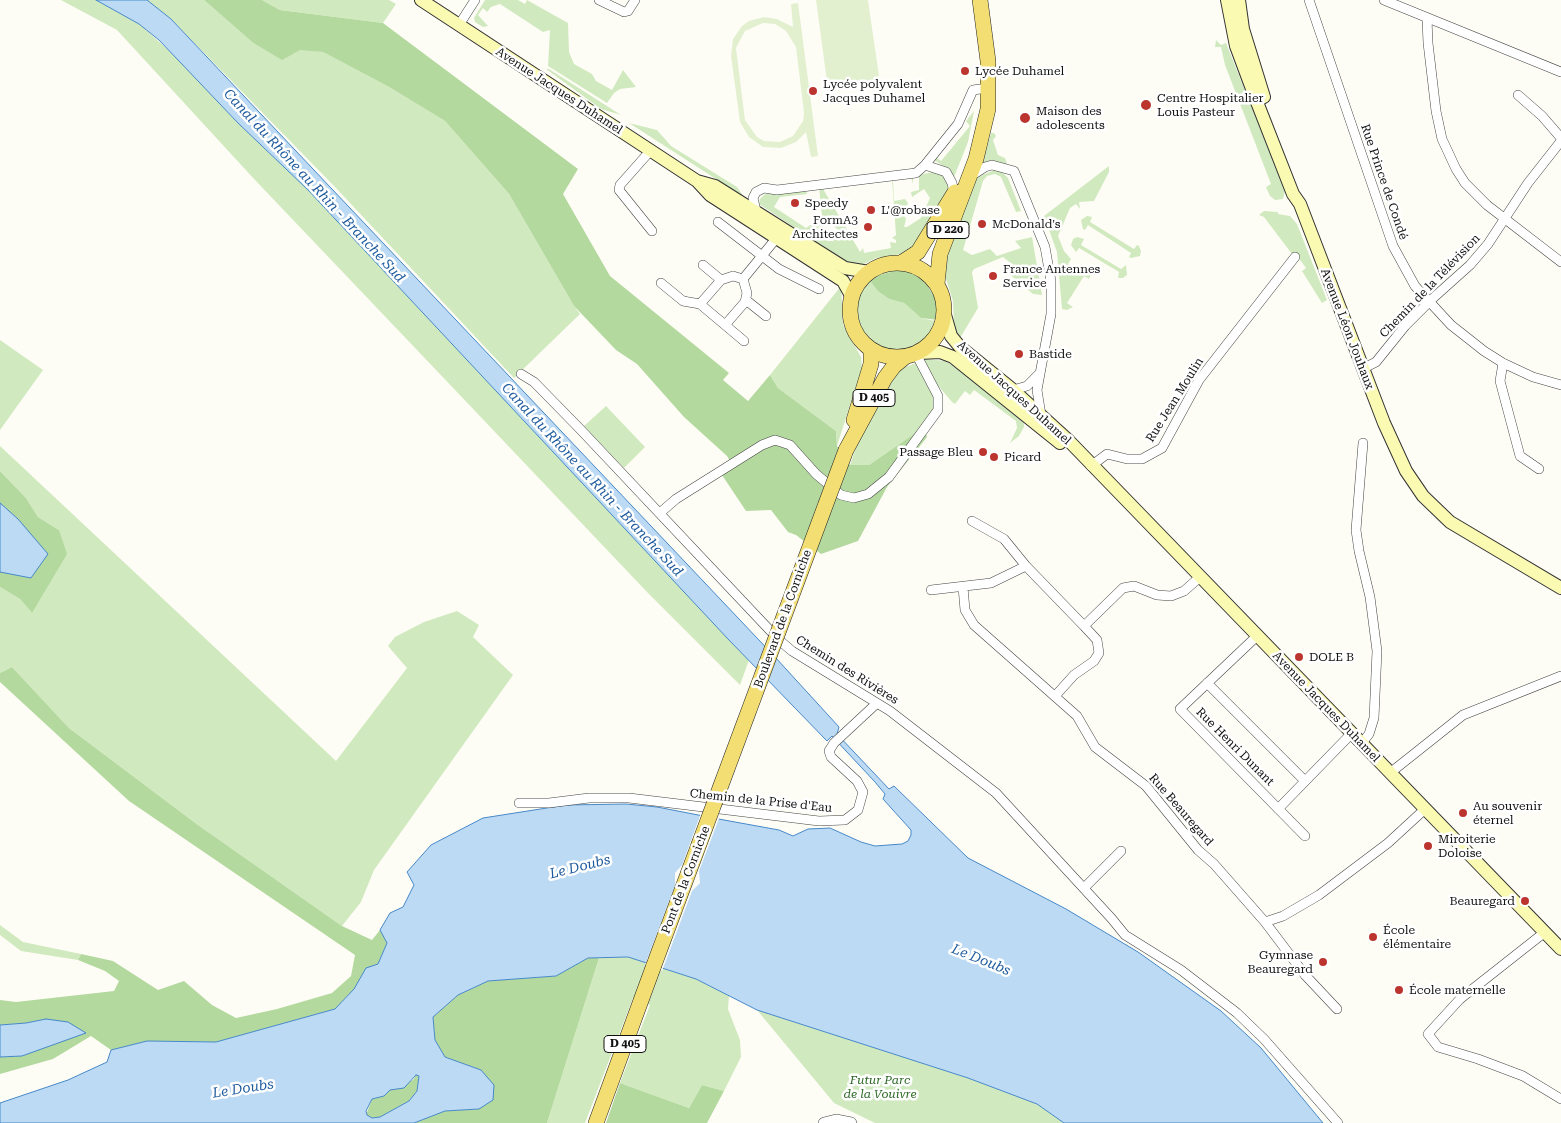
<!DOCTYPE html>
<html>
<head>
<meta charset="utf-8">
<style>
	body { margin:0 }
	canvas { display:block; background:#fefdf5 }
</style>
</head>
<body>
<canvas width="1561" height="1123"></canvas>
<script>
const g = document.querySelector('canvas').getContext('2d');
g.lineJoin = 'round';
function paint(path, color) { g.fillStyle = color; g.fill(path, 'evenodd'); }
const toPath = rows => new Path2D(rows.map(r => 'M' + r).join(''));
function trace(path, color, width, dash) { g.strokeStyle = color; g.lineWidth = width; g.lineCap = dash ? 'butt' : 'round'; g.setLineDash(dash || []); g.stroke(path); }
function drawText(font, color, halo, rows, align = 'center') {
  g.font = font + ' "Roboto Serif",serif'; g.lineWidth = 5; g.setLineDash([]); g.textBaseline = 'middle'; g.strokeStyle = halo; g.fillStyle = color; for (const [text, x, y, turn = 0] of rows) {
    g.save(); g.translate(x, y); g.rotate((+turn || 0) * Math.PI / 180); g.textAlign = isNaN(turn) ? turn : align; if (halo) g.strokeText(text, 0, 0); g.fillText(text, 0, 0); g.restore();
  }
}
paint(toPath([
	[61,0,96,0,139,24,172,53,238,123,308,190,749,660,740,685,647,592,437,371,255,180,117,30],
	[147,0,204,0,252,42,323,52,389,87,445,121,509,194,574,306,580,314,514,378,336,188,171,19],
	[262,0,389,0,396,4,383,23,280,10],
	[485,0,518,0,525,4,527,0,568,23,569,52,574,64,592,74,596,81,612,90,623,70,636,87,620,89,614,93,607,103,548,66,550,30,543,32,500,4,491,7,487,12,483,8,478,15,488,26,483,27,475,22,474,18],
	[1216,40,1221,45,1226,43,1285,191,1283,199,1275,200,1270,196,1266,187,1271,184,1225,65,1221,47,1215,47],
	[546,69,549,69,621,115,601,109],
	[974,111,968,142,954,177,948,169,934,160,936,157,941,161,970,126,966,121],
	[629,123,657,130,671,146,737,187,744,197],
	[991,133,994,133,996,136,993,140,998,155,1005,158,1007,164,982,164],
	[1109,166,1109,172,1094,201,1079,202,1080,209,1076,204,1070,208,1058,236,1064,251,1071,259,1068,264,1085,274,1088,269,1091,274,1089,279,1084,276,1067,303,1073,307,1067,310,1062,309,1057,252,1044,216],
	[995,170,1002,172,1008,178,1021,211,1016,212,1001,177,995,174,987,176,983,181,963,250,972,255,990,249,997,256,1021,248,1015,241,1032,237,1042,295,1033,294,1008,273,1013,265,1003,257,974,269,972,272,978,308,960,338,954,328,953,301,945,276,945,261,977,177],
	[933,172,942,174,948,181,948,192,914,248,902,254,876,258,862,265,846,262,759,204,760,199,765,194,805,189,807,194,780,197,774,207,806,228,820,219,823,223,815,231,828,241,833,241,842,233,822,216,819,187,822,187,860,252,863,248,864,253,891,248,890,242,896,243,896,240,892,238,896,235,892,179,913,176,913,184,911,177,893,180,894,201,905,199,908,203,903,214,906,219,904,227,907,227,921,218,930,198,924,189,912,197,911,192,919,190,919,175],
	[1264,211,1278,212,1278,214,1290,216,1297,224,1327,300,1322,303,1302,271,1306,268,1294,252,1292,254,1264,217,1259,215],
	[1087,216,1092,217,1090,222,1134,249,1137,245,1139,246,1141,251,1140,256,1131,258,1129,257,1131,253,1088,225,1085,230,1083,229,1081,220],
	[1077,237,1084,239,1081,245,1121,269,1126,265,1127,275,1123,278,1118,278,1119,272,1079,248,1076,252,1071,245,1073,239],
	[892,267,906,268,925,277,934,287,940,304,940,316,934,333,921,346,904,353,891,353,874,346,860,332,856,318,857,298,863,285,873,275],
	[899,270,931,289,938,303,935,321,921,318,904,303,889,299,879,292,879,275],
	[841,286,843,325,861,357,862,368,837,446,836,431,778,388,770,375],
	[0,340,43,370,0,430],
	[926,359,945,361,965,373,1024,421,1024,427,1019,436,1010,443,1017,428,1016,421,974,390,970,395,965,391,955,404,952,402,935,382,923,362],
	[916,363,934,392,935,408,924,427,869,465,850,465,857,445,898,370],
	[606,406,645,447,624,468,584,426],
	[0,446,336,761,407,668,388,646,395,637,424,622,457,611,479,625,473,637,513,675,374,870,361,902,342,926,198,825,69,728,12,667,0,673,0,587,20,599,31,612,59,530,38,517,26,498,0,471],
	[0,925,23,942,81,954,78,960,21,951,0,935],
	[628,957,696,979,729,996,728,1009,740,1040,741,1057,724,1091,702,1085,689,1108,620,1083,650,1005,633,998,585,1123,547,1123,599,958],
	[757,1010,968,1078,1037,1104,1064,1123,875,1123,834,1103]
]), '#d1e9bf');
paint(toPath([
	[204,0,262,0,280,10,383,23,578,169,563,194,610,276,729,373,723,380,748,401,770,375,778,388,836,431,837,446,850,465,869,465,924,427,927,437,887,487,858,541,821,554,796,535,788,532,771,510,746,511,722,475,734,468,727,456,684,417,637,364,616,350,574,306,509,194,445,121,389,87,323,52,300,50,282,60,252,42],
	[899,270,912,273,925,282,938,303,938,320,921,318,904,303,889,299,879,292,871,282,879,275],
	[0,471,26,498,38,517,59,530,67,554,32,613,20,599,0,587],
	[12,667,69,728,198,825,342,926,372,940,380,930,387,943,378,964,366,969,354,989,335,1009,216,1042,149,1041,111,1050,91,1036,53,1059,0,1074,0,1057,22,1056,46,1019,26,1023,0,1025,0,1000,16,1002,114,991,119,981,105,971,78,960,81,954,113,961,158,990,184,981,212,1005,236,1018,277,1009,332,993,351,976,355,955,129,801,0,682,0,673],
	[588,958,599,958,547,1123,414,1123,445,1111,479,1109,481,1070,445,1057,435,1040,433,1017,458,995,488,981,556,976],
	[416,1075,419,1075,417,1091,409,1101,380,1117,372,1118,366,1115,372,1099,384,1096,390,1090,413,1080],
	[620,1083,689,1108,702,1085,724,1091,707,1123,606,1123]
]), '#b4d99f');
paint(toPath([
	[816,0,868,0,880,83,828,89],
	[798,3,818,156,811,157,806,132,796,142,781,148,763,147,749,137,740,122,731,56,733,39,742,26,749,21,764,17,777,19,793,27,791,4],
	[763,23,775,24,786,31,796,47,804,113,803,121,793,136,780,142,764,141,757,137,745,120,736,48,745,31]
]), '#e2f0d0');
const water = toPath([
	[96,0,147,0,171,19,775,657,839,727,837,734,889,789,894,786,968,858,1066,909,1138,952,1221,1011,1261,1048,1323,1123,1064,1123,1037,1104,968,1078,757,1010,696,979,628,957,588,958,556,976,488,981,458,995,433,1017,435,1040,445,1057,481,1070,494,1085,493,1100,479,1109,445,1111,414,1123,0,1123,0,1103,68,1080,107,1062,111,1050,147,1041,216,1042,335,1009,354,989,366,968,378,964,387,943,380,930,390,913,403,907,414,885,407,872,431,845,483,818,566,805,626,804,657,807,724,820,779,830,793,836,808,829,830,828,861,842,875,846,902,844,908,841,911,835,911,830,883,799,885,794,875,782,832,736,827,741,728,639,308,190,238,123,159,40,139,24,96,0],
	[416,1075,419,1076,417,1091,409,1101,380,1117,372,1118,367,1115,366,1111,372,1099,384,1096,390,1090,404,1088,416,1075],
	[0,503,18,519,48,554,31,578,0,572,0,503],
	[46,1019,68,1022,86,1033,22,1056,0,1057,0,1025,26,1023,46,1019]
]);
paint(water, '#bcdaf4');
trace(water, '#4688c8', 1);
paint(toPath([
	[701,813,720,816,699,871,700,883,692,891,662,971,645,965,675,885,675,873,682,865]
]), '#fefdf5');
const minor = toPath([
	[599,0,624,12,628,11,635,0],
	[1309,0,1393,246,1415,286,1451,325,1484,351,1503,363,1533,377,1561,385],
	[1384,0,1561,72],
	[1427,19,1428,43,1436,111,1442,139,1456,169,1465,183,1487,205,1561,262],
	[459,25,475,0],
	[1518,95,1542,116,1561,138],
	[651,150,620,185,619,190,652,231],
	[925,165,946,172,952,183,954,193],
	[971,176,985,167,992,165,1014,171,1045,247,1051,281,1051,314,1037,390,1041,415],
	[756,211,753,198,756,192,764,188,777,190,916,173,925,165,958,124,973,90,980,89],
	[718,222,779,269,819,289],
	[703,265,721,280],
	[733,276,743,279,747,293,745,302,725,325,700,304,721,280,733,276],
	[743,279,779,235],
	[661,283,683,301,700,304],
	[746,300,766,316],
	[725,325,744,341],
	[1503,363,1500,381,1520,456,1539,469],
	[1362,369,1376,362,1405,326,1432,299,1470,265,1488,244,1528,183,1561,141],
	[521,374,534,382,580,429,779,640,792,651,890,711,996,793,1112,919,1125,935,1181,970,1237,1013,1264,1039,1338,1123],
	[1013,390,1027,386,1039,374],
	[1091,466,1107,454,1127,459,1142,459,1162,448,1199,380,1295,257],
	[661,512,676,499,762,445,775,440,790,445,816,474,841,495,854,498,868,494,889,477,938,410,938,396,916,354],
	[972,521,1004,539,1026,566],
	[963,587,965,610,974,625,1077,716,1095,747,1146,786,1198,850,1214,864,1265,922,1283,916,1319,895,1388,843,1425,809],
	[931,590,991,583,1026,566,1084,626,1123,588,1134,586,1157,595,1171,596,1184,591,1200,577],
	[1257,636,1180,709,1305,836],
	[1207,683,1305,781],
	[1056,695,1074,675,1094,661,1099,653,1097,640,1084,626],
	[1362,743,1369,734,1374,718,1377,651,1370,597,1359,551,1356,530,1363,443],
	[1390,773,1463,715,1561,676],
	[519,803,549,803,589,798,629,798,819,821,845,820,858,810,863,792,857,781,831,757,829,751,834,743,876,704],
	[1278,809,1352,733],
	[1084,888,1121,851],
	[1265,922,1305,975,1337,1009],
	[1545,932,1460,999,1428,1034,1438,1047,1478,1059,1523,1076,1561,1099]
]);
const tertiary = toPath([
	[824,1123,836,1120,851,1123]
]);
const secondary = toPath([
	[421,0,697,181,710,195,843,281,852,297],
	[1227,0,1236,46,1255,97,1293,194,1300,204,1384,423,1406,471,1423,496,1450,522,1561,588],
	[1239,0,1243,29,1264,97],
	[697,181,715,186,845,268,869,272],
	[945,315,951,336,960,347,1013,390,1069,441,1561,949],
	[919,353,940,352,953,357,1060,443]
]);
const primary = toPath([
	'850 310a47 47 0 1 1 94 0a47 47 0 1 1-94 0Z',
	[901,263,918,252,955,192],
	[937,284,940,254,976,159,988,109,988,61,980,0],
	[854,420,871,364,871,350],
	[846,450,885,378,894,366,905,357],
	[596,1123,654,965]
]);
trace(minor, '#444', 10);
trace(tertiary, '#444', 12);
trace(secondary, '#333', 14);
trace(primary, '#222', 16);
trace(minor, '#fff', 9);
trace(tertiary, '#fff', 11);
trace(secondary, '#fbfab3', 12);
trace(primary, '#f2de72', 15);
const primaryBridge = toPath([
	[654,965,846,450]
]);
trace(primaryBridge, '#222', 16, []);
trace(primaryBridge, '#f2de72', 15);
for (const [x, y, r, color] of [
	[965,71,5,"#bc342e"],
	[813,91,5,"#bc342e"],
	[1146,105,6,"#bc342e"],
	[1025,118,6,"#bc342e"],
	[795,203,5,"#bc342e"],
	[871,210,5,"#bc342e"],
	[982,224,5,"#bc342e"],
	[868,227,5,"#bc342e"],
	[993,276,5,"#bc342e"],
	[1019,354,5,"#bc342e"],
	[983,452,5,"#bc342e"],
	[994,457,5,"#bc342e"],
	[1299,657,5,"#bc342e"],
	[1463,813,5,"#bc342e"],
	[1428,846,5,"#bc342e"],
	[1525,901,5,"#bc342e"],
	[1373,937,5,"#bc342e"],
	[1323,962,5,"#bc342e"],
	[1399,990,5,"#bc342e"]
]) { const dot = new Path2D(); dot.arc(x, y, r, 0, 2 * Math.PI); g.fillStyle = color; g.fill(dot); trace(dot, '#fff', 2); }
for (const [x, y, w] of [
	[948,230,42],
	[874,398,42],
	[625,1044,42]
]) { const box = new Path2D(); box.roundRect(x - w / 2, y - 8.5, w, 17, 4); g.fillStyle = '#fff'; g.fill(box); trace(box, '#111', 1); }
drawText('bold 11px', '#111', null, [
	["D 220",948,230],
	["D 405",874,398],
	["D 405",625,1044]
]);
drawText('12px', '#111', '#fff', [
	["Lycée Duhamel",975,71],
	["Lycée polyvalent",823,84],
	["Jacques Duhamel",823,98],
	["Centre Hospitalier",1157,98],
	["Louis Pasteur",1157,112],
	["Maison des",1036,111],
	["adolescents",1036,125],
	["Speedy",805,203],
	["L'@robase",881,210],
	["FormA3",858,220,"right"],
	["Architectes",858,234,"right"],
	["McDonald's",992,224],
	["France Antennes",1003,269],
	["Service",1003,283],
	["Bastide",1029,354],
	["Passage Bleu",973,452,"right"],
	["Picard",1004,457],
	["DOLE B",1309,657],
	["Au souvenir",1473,806],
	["éternel",1473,820],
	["Miroiterie",1438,839],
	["Doloise",1438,853],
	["Beauregard",1515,901,"right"],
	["École",1383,930],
	["élémentaire",1383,944],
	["Gymnase",1313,955,"right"],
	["Beauregard",1313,969,"right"],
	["École maternelle",1409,990]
], 'left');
drawText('12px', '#111', '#fff', [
	["Avenue Jacques Duhamel",559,91,33],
	["Rue Prince de Condé",1384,182,71],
	["Chemin de la Télévision",1430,286,-46],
	["Avenue Léon Jouhaux",1347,329,69],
	["Avenue Jacques Duhamel",1014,393,42],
	["Rue Jean Moulin",1175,400,-58],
	["Boulevard de la Corniche",783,619,-70],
	["Chemin des Rivières",847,670,32],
	["Avenue Jacques Duhamel",1326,707,46],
	["Rue Henri Dunant",1235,747,45],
	["Chemin de la Prise d'Eau",761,801,6],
	["Rue Beauregard",1181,810,49],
	["Pont de la Corniche",686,880,-69]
]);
drawText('italic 12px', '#2b6723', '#fff', [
	["Futur Parc",880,1080],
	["de la Vouivre",880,1094]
]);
drawText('italic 14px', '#1e5b9e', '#fff', [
	["Canal du Rhône au Rhin - Branche Sud",314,186,47],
	["Canal du Rhône au Rhin - Branche Sud",592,480,47],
	["Le Doubs",580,867,-14],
	["Le Doubs",981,960,22],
	["Le Doubs",243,1089,-9]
]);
</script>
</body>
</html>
